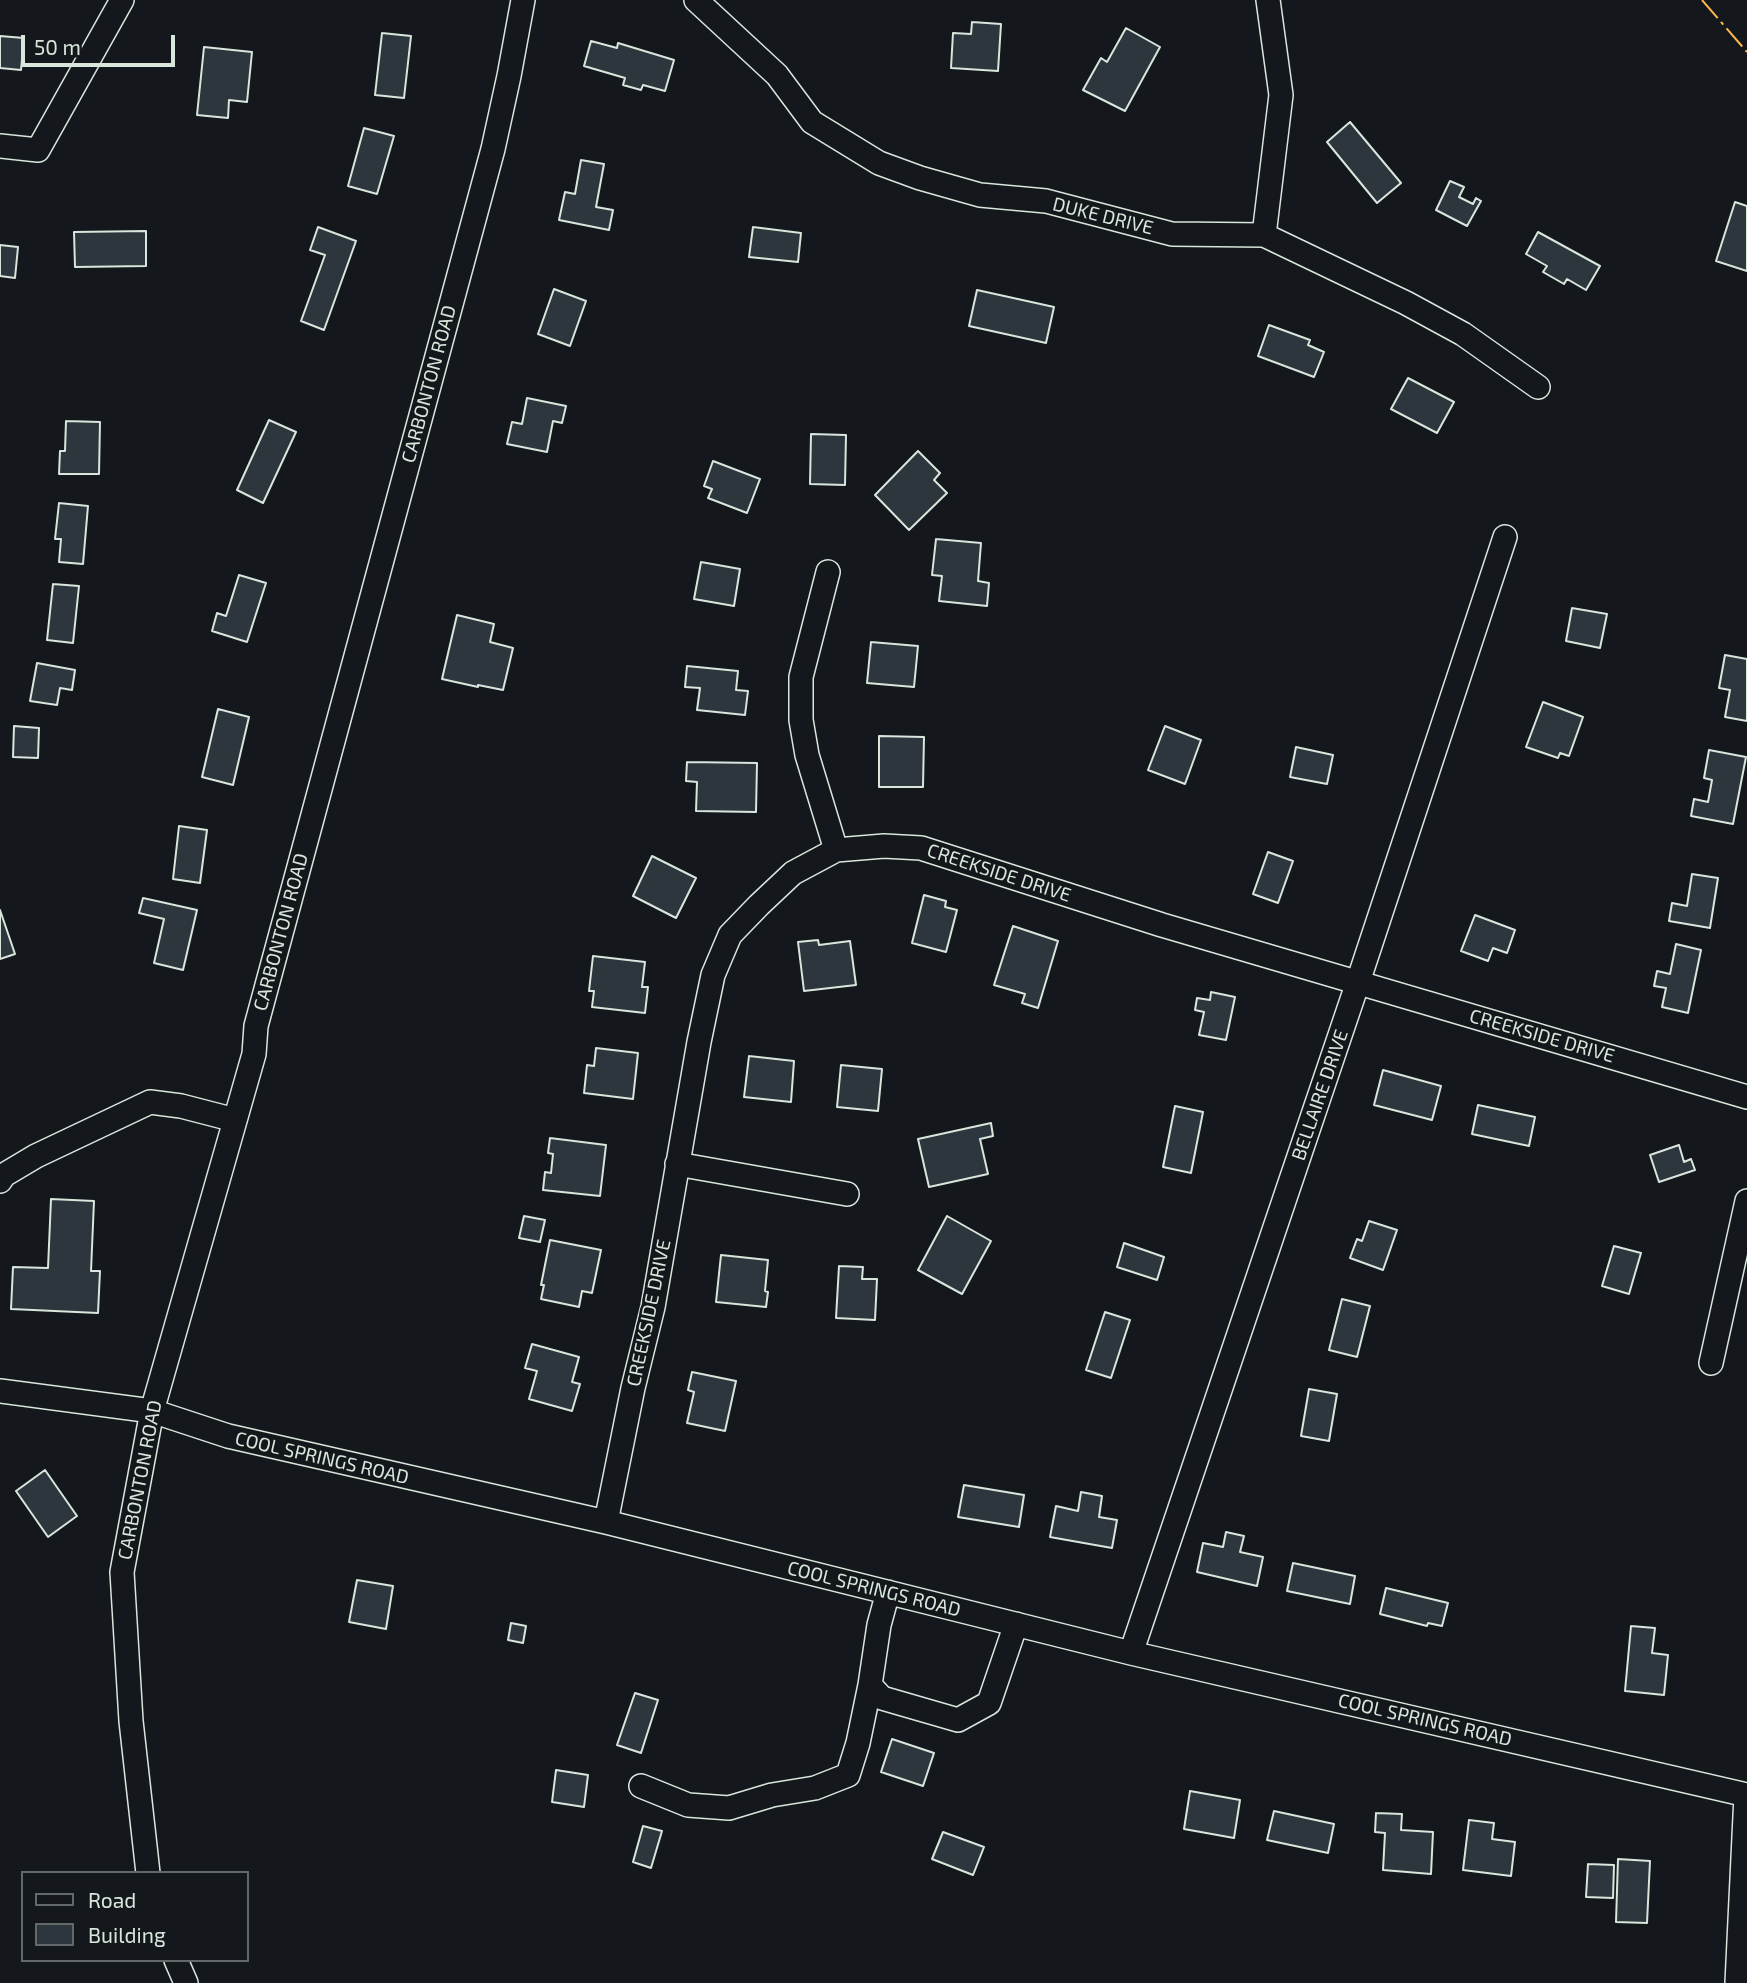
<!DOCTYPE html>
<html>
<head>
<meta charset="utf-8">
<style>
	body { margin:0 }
	#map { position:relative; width:1747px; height:1983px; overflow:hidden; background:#14181c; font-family:"Exo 2",sans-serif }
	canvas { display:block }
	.legend { position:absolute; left:21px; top:1871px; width:228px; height:91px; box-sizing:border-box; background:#14181c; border:2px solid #626a69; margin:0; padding:9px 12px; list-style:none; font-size:21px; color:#d8e6dc }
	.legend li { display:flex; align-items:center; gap:14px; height:35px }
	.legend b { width:35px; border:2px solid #626a69 }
	.scale { position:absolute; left:21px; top:35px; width:154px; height:32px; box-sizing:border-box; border:4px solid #d8e6dc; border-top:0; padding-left:9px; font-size:21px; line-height:24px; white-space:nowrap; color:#d8e6dc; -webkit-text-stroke:5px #14181c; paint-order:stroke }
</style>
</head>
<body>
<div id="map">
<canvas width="1747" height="1983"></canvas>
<ul class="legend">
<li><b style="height:9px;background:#14181c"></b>Road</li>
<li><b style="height:19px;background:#2c363c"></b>Building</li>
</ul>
<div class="scale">50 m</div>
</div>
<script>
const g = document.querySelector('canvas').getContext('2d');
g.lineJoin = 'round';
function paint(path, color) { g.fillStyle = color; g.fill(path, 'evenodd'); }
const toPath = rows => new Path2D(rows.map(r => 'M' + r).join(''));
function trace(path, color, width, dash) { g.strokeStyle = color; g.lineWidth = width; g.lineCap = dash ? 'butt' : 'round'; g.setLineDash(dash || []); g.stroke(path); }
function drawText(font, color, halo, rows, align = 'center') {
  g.font = font + ' "Exo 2",sans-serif'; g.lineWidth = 5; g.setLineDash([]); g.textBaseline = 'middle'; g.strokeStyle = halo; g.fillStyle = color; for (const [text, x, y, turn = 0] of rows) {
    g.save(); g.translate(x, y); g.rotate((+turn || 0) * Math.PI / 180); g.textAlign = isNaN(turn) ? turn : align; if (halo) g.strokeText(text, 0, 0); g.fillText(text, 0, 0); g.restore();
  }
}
const building = toPath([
	[972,22,1001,24,998,71,951,68,953,33,971,34,972,22],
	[1126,28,1160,47,1125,111,1083,90,1101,58,1107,62,1126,28],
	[382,33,411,36,404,98,375,95,382,33],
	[0,36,24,38,21,70,0,68,0,36],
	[591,41,617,48,618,43,674,60,665,91,643,85,641,90,623,85,625,78,584,66,591,41],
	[204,47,252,52,247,102,229,100,228,118,197,115,204,47],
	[1350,122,1401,183,1377,203,1327,142,1350,122],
	[364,128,394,136,377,194,348,186,364,128],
	[581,160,604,164,596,207,613,210,609,230,559,220,565,192,575,194,581,160],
	[1450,181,1464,187,1459,197,1473,204,1476,198,1481,201,1467,226,1436,210,1450,181],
	[1735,202,1747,206,1747,271,1716,261,1735,202],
	[318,227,356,241,324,330,301,321,325,255,310,250,318,227],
	[753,227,801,233,798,262,749,257,753,227],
	[146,231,146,266,75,267,74,232,146,231],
	[1538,232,1600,266,1586,290,1567,279,1564,284,1543,272,1547,266,1526,254,1538,232],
	[0,245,18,247,15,278,0,276,0,245],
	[554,289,586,301,570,346,538,334,554,289],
	[977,290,1054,307,1046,343,969,326,977,290],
	[1269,325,1310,340,1308,345,1324,352,1314,377,1258,356,1269,325],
	[1408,378,1454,402,1437,433,1391,409,1408,378],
	[527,398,566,406,562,423,553,421,547,452,507,444,512,422,522,424,527,398],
	[269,420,296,432,263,503,237,490,269,420],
	[66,421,100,422,99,474,59,474,60,451,65,451,66,421],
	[811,434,846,435,845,485,810,484,811,434],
	[918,451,940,473,934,480,947,493,909,530,875,495,918,451],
	[713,461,760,479,747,513,708,498,712,489,704,486,713,461],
	[59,503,88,506,83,564,59,562,61,539,55,539,59,503],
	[936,539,981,543,978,581,989,583,987,606,939,601,942,576,932,575,936,539],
	[701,562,740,569,734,606,694,599,701,562],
	[239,575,266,583,247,642,212,631,217,613,226,616,239,575],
	[53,584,79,586,73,643,47,640,53,584],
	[1572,608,1607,614,1600,648,1566,641,1572,608],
	[457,615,494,624,490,642,513,648,503,690,478,685,478,687,442,679,457,615],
	[871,642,918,646,914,687,867,683,871,642],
	[1725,655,1747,659,1747,721,1725,717,1730,690,1719,688,1725,655],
	[37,663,75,670,72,690,60,688,57,705,30,701,37,663],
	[687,666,738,671,736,690,748,691,745,715,697,710,700,688,685,687,687,666],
	[1543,702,1583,717,1569,756,1560,753,1558,758,1526,747,1543,702],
	[218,709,249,717,233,785,202,777,218,709],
	[14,726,39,728,38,758,13,757,14,726],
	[1165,726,1201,740,1185,784,1148,770,1165,726],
	[879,736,924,737,923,787,879,787,879,736],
	[1296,747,1333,755,1327,784,1290,777,1296,747],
	[1709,750,1746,757,1733,824,1691,816,1694,799,1708,802,1712,780,1704,778,1709,750],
	[687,762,757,763,756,812,696,811,697,782,686,781,687,762],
	[179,826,207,830,200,883,173,879,179,826],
	[1268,852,1293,861,1278,903,1253,894,1268,852],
	[652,856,696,878,676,918,633,896,652,856],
	[1692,874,1718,878,1710,928,1669,921,1672,903,1687,906,1692,874],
	[924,895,946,901,945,907,957,910,946,952,912,943,924,895],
	[143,898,197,910,183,970,154,963,164,919,139,913,143,898],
	[0,910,15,954,0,959,0,910],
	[1475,915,1515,930,1507,953,1493,948,1488,961,1461,951,1475,915],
	[1013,926,1058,941,1038,1008,1022,1003,1025,994,994,985,1013,926],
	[818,940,819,945,850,941,856,985,804,991,798,942,818,940],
	[1676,944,1701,950,1688,1013,1662,1007,1666,988,1654,986,1657,971,1670,974,1676,944],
	[593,956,645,962,642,987,648,987,645,1013,592,1007,594,991,589,991,593,956],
	[1211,992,1235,997,1226,1040,1199,1035,1204,1012,1195,1010,1197,998,1210,1000,1211,992],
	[596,1048,638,1053,633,1099,584,1093,587,1065,594,1066,596,1048],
	[749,1056,794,1061,791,1102,744,1097,749,1056],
	[841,1065,882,1069,878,1111,837,1107,841,1065],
	[1383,1070,1441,1086,1432,1120,1374,1105,1383,1070],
	[1478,1105,1535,1117,1529,1146,1472,1134,1478,1105],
	[1175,1106,1203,1112,1191,1173,1163,1167,1175,1106],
	[991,1123,993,1136,980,1139,988,1174,929,1187,918,1139,991,1123],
	[550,1138,606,1145,600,1196,543,1190,545,1172,551,1173,553,1154,548,1153,550,1138],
	[1679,1145,1684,1162,1691,1159,1695,1170,1659,1182,1650,1155,1679,1145],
	[51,1199,94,1201,91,1271,100,1271,98,1313,11,1309,13,1267,48,1268,51,1199],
	[524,1216,545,1220,540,1242,519,1238,524,1216],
	[947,1216,991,1241,962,1294,918,1270,947,1216],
	[1369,1221,1397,1230,1383,1270,1350,1258,1357,1239,1362,1241,1369,1221],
	[550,1240,601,1250,592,1293,582,1291,579,1307,541,1299,544,1285,541,1285,550,1240],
	[1124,1243,1164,1257,1157,1280,1117,1267,1124,1243],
	[1614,1246,1641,1253,1629,1294,1602,1286,1614,1246],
	[721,1255,768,1260,765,1291,768,1292,766,1307,716,1302,721,1255],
	[839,1266,863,1267,862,1279,877,1279,875,1320,836,1318,839,1266],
	[1342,1299,1370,1306,1357,1357,1329,1350,1342,1299],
	[1105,1312,1130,1320,1111,1378,1086,1370,1105,1312],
	[532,1344,579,1357,572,1382,580,1384,572,1411,529,1399,537,1371,525,1368,532,1344],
	[692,1372,736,1381,725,1431,687,1423,694,1392,688,1390,692,1372],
	[1309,1389,1337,1394,1329,1441,1301,1436,1309,1389],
	[45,1470,77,1516,48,1537,16,1491,45,1470],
	[964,1485,1024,1495,1019,1527,958,1517,964,1485],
	[1081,1492,1102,1496,1099,1517,1117,1520,1112,1548,1050,1537,1056,1506,1078,1511,1081,1492],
	[1226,1532,1244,1536,1240,1552,1263,1557,1257,1586,1197,1572,1203,1543,1223,1547,1226,1532],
	[1293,1563,1355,1576,1350,1604,1287,1591,1293,1563],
	[357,1580,393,1586,386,1629,349,1622,357,1580],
	[1386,1588,1448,1603,1442,1626,1428,1623,1427,1626,1380,1614,1386,1588],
	[511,1623,526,1626,523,1643,508,1640,511,1623],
	[1631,1626,1655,1628,1652,1653,1668,1655,1664,1695,1625,1691,1631,1626],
	[635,1693,658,1700,641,1753,617,1745,635,1693],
	[892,1739,934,1753,923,1786,881,1772,892,1739],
	[556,1770,588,1775,584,1807,552,1802,556,1770],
	[1190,1791,1240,1800,1234,1838,1184,1829,1190,1791],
	[1274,1811,1334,1824,1328,1853,1267,1840,1274,1811],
	[1376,1813,1402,1814,1401,1830,1433,1832,1431,1874,1383,1870,1385,1833,1375,1832,1376,1813],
	[1469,1820,1494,1823,1492,1839,1515,1842,1511,1876,1463,1870,1469,1820],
	[643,1826,662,1831,651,1868,633,1862,643,1826],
	[943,1832,984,1847,973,1875,932,1859,943,1832],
	[1618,1859,1650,1861,1647,1923,1616,1922,1618,1859],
	[1588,1864,1614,1865,1613,1898,1586,1897,1588,1864]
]);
paint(building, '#2c363c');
trace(building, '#d8e6dc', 2);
const minor = toPath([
	[696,0,777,75,812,122,879,163,920,178,980,195,1046,201,1172,234,1264,235,1406,303,1463,334,1538,387],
	[0,146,38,150,122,0],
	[1264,235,1281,95,1268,0],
	[828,572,801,677,801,720,807,755,836,850],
	[677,1164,847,1194],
	[0,1181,4,1175,36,1156,150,1102,181,1106,235,1120],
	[1711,1363,1747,1201],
	[0,1391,152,1411,228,1436,606,1522,1131,1653,1747,1795],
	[606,1522,633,1388,653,1307,699,1042,713,975,730,935,759,905,793,873,836,850,884,846,921,848,1162,925,1747,1097],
	[888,1592,879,1625,870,1685,882,1698,958,1720,989,1703,1016,1624],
	[1131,1653,1358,982,1505,537],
	[641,1786,688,1805,729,1808,772,1795,815,1788,848,1775,858,1743,870,1685],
	[148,1873,131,1721,122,1572,152,1411,254,1054,256,1026,493,149,509,76,523,0],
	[176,1960,186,1983],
	[1737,1983,1746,1795]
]);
trace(minor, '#d8e6dc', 26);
trace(minor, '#14181c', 23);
trace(toPath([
	[1702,0,1747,52]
]), '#ffb74d', 2, [24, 5, 3.5, 5]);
drawText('19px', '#d8e6dc', '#14181c', [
	["DUKE DRIVE",1103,216,14],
	["CARBONTON ROAD",429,384,-75],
	["CREEKSIDE DRIVE",999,873,18],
	["CARBONTON ROAD",281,932,-75],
	["CREEKSIDE DRIVE",1542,1036,16],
	["BELLAIRE DRIVE",1320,1095,-71],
	["CREEKSIDE DRIVE",649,1313,-78],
	["COOL SPRINGS ROAD",322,1458,13],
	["CARBONTON ROAD",140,1480,-79],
	["COOL SPRINGS ROAD",874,1589,14],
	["COOL SPRINGS ROAD",1425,1720,13]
]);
</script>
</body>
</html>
